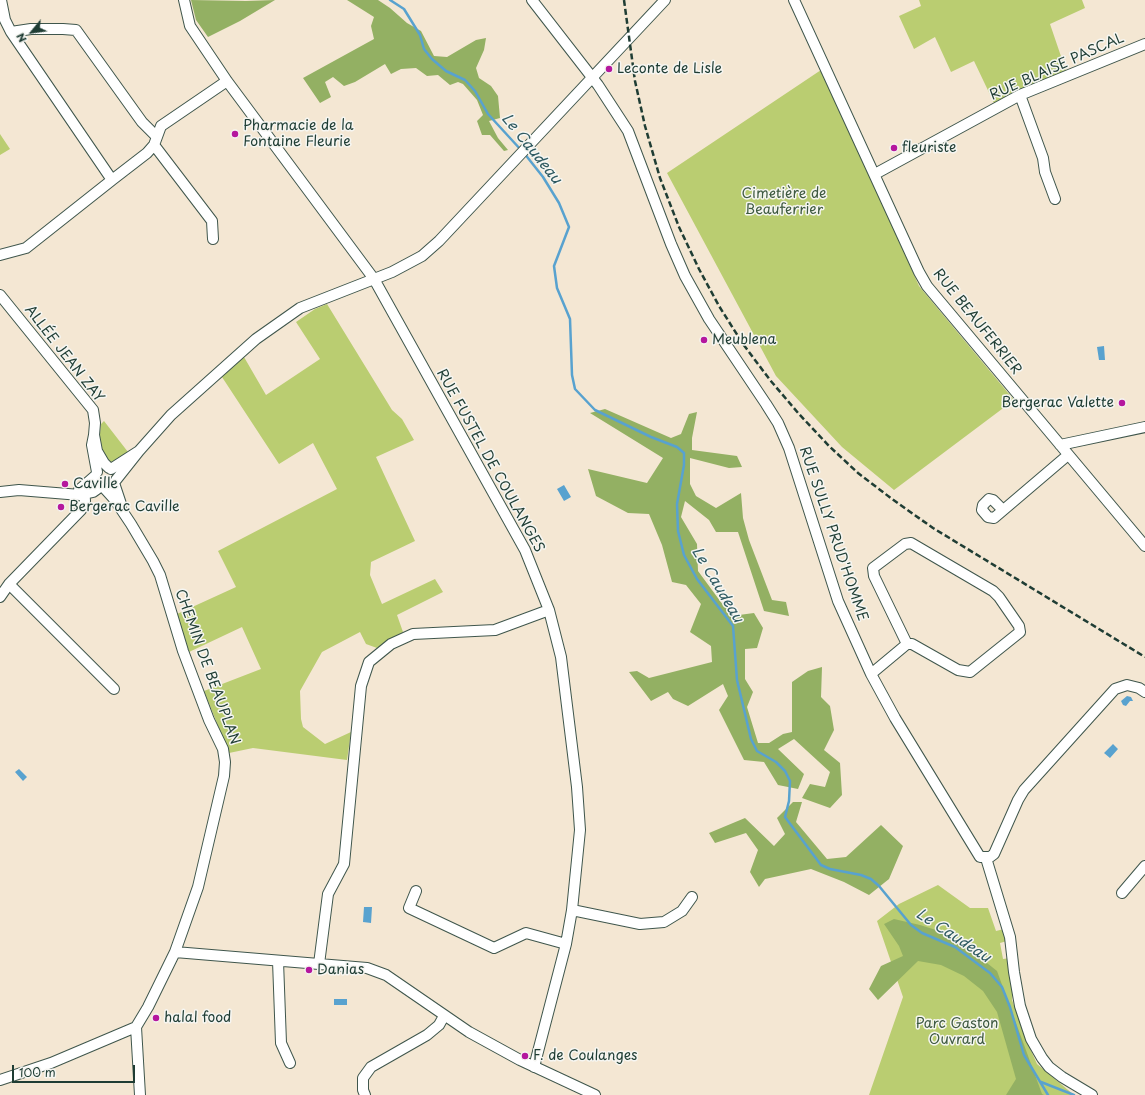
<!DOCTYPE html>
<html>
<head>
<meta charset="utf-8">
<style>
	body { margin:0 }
	#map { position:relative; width:1145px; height:1095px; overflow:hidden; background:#f4e7d3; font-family:"Playpen Sans",sans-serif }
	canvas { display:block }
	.north { position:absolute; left:12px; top:12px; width:40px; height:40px; -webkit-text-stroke:3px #f6f6f2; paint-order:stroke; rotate:241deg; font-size:11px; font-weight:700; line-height:16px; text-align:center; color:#1f3d34 }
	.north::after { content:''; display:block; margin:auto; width:14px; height:18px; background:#1f3d34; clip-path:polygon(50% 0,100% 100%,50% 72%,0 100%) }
	.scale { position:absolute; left:12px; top:1065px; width:123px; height:18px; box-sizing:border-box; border:2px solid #1f3d34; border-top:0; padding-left:5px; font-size:12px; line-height:14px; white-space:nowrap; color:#1f3d34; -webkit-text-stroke:3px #f6f6f2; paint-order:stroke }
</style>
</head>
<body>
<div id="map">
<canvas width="1145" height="1095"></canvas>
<div class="north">N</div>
<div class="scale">100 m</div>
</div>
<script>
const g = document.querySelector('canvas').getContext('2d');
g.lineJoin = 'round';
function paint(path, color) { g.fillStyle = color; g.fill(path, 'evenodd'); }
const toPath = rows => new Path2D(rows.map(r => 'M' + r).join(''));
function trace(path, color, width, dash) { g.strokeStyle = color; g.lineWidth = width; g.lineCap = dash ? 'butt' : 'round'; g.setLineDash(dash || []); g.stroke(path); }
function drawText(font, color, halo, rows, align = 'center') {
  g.font = font + ' "Playpen Sans",sans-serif'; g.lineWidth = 3; g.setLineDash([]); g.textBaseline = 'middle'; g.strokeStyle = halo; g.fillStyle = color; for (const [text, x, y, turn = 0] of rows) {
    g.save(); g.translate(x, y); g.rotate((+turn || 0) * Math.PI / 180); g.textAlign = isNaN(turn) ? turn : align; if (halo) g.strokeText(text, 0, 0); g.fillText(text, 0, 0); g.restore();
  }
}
paint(toPath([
	[919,0,1082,0,1085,8,1050,24,1066,71,1011,93,994,103,974,61,951,72,935,37,914,49,899,16,921,6],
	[821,70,865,165,919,286,1014,400,894,490,842,447,776,376,667,173],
	[0,134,10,149,0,155],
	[327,304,392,410,402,419,414,440,376,457,415,541,371,562,370,575,382,604,435,579,443,592,397,615,403,632,377,648,366,644,360,632,322,652,300,691,301,719,303,727,325,744,351,732,347,760,253,748,229,753,204,691,261,669,242,627,189,652,177,614,236,587,218,551,337,489,313,443,279,464,222,377,244,357,266,395,320,359,296,322,315,309],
	[104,421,128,452,116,461,110,462,104,456,99,442,101,424],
	[938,885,970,908,988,908,996,931,1004,929,1007,941,1000,943,1003,959,1010,958,1013,984,1012,1000,1029,1046,1037,1064,1074,1095,869,1095,903,997,877,921,899,904]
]), '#bacd71');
paint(toPath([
	[191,0,246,1,275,0,240,21,208,37,196,20],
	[347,0,378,0,390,8,407,23,421,31,434,56,447,57,476,40,486,38,484,50,476,68,479,78,491,86,498,96,500,118,489,121,498,138,508,150,504,151,490,135,482,135,477,121,483,115,477,100,463,84,458,82,450,85,438,75,427,76,416,68,401,69,391,74,385,64,355,82,344,86,333,77,325,82,331,97,320,103,303,78,374,39,371,26,374,17],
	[605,409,671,438,681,434,689,414,697,412,692,438,692,450,737,456,742,467,729,468,690,458,690,484,696,496,716,508,741,493,743,518,749,540,772,600,786,602,789,616,764,611,738,532,716,532,709,520,685,501,681,517,697,544,698,571,723,605,739,615,754,613,763,628,757,648,745,649,745,679,753,692,747,707,758,743,769,743,783,734,792,732,792,682,808,671,822,667,821,697,830,706,834,730,824,750,840,763,842,795,830,808,802,798,810,784,825,787,830,772,794,739,778,749,804,774,798,789,778,785,764,762,744,760,719,710,728,696,723,684,688,706,673,699,668,692,651,701,629,672,637,671,649,678,712,662,711,646,690,632,701,604,686,585,672,582,662,545,649,514,628,513,596,496,588,469,647,483,663,458,590,413],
	[793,802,802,802,796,822,827,859,846,857,881,825,903,846,889,879,869,895,844,882,811,869,765,879,759,887,750,872,758,850,746,833,715,843,709,833,745,818,774,846,785,834,777,818],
	[894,919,920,925,952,935,997,971,1042,1094,1044,1095,1006,1095,1016,1079,997,1012,983,991,964,976,941,965,918,961,878,1000,869,989,881,966,903,956,899,946,884,924]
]), '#93b063');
paint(toPath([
	[1104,346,1105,360,1099,360,1097,347],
	[564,485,571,497,564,501,557,489],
	[1127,696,1131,697,1133,701,1130,701,1126,706,1123,705,1121,701],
	[1113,744,1118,749,1110,758,1104,753],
	[19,769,27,777,23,781,15,772],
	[364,907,372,907,371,923,363,922],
	[334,999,347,999,347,1005,334,1005]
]), '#58a2cf');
trace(toPath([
	[390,0,404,9,420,35,424,49,432,59,446,71,465,80,475,91,488,114,521,150],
	[524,153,543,177,559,203,569,227,554,266,557,288,570,319,572,375,575,389,595,410,651,437,677,447,684,453,684,465,677,504,678,531,684,555,697,579,733,626,737,680,751,739,757,751,776,762,785,771,790,781,789,801,785,817,821,865,830,869,861,875,871,879,879,886,911,925,922,933,955,947,990,973,1002,987,1010,1007,1024,1055,1048,1095],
	[1041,1082,1074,1095]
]), '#58a2cf', 2.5);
const minor = toPath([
	[1,0,5,20,11,32,112,180,147,153,154,145,161,126,227,81],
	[184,0,190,26,227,81,374,279,525,550,549,610,561,657,577,787,580,830,572,910,566,944,534,1067],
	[532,0,598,85,628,131,671,244,685,276,709,319,766,404,778,423,789,448,838,601,871,674,895,718,980,857,990,857,994,854,1018,800,1024,790,1115,689,1127,685,1139,688,1145,692],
	[794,0,919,272,927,286,1145,546],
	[11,32,31,29,63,29,76,30,142,122,157,137],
	[1020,95,1043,158,1045,172,1055,199],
	[154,145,212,221,213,239],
	[875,174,1020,95,1145,44],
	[0,255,26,248,112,180],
	[0,295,93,410,95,423,94,435],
	[1060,445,1145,427],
	[139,451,171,415,256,339,300,308,392,272,422,256,439,241,665,0],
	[111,469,139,451,116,480],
	[97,472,92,445,94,435,97,451,104,463,109,468],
	[114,483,121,504],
	[105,489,115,500,131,524,153,561,160,575,183,651,209,720,223,749,225,762,224,776,198,887,175,952,148,1007,136,1027],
	[79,490,95,476],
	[0,492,19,490,80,495,93,492,100,487],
	[1003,510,993,500,989,499,983,505,982,510,988,517,994,518,1068,455],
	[911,543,993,591,999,597,1019,626,1020,632,970,672,958,670,912,644,907,644,874,576,873,568,905,544,911,543],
	[9,584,114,689],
	[0,597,9,584,81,510,85,501,84,486],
	[871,674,907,644],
	[986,858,1010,937,1014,972,1020,1006,1031,1039,1042,1058,1049,1067,1062,1077,1092,1095],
	[416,891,409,908,494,948,526,933,566,944],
	[1122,893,1145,866],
	[572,910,640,924,664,922,682,911,692,897],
	[175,952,367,968,386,975,469,1032,520,1060,595,1095],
	[278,961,281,1043,290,1063],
	[319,964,328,894,344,864,361,686,369,662,391,644,413,634,495,630,549,610],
	[136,1027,140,1095],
	[0,1080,51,1063,136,1027],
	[365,1095,363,1090,363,1078,371,1067,427,1035,439,1025,444,1016]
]);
trace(minor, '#3f564c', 12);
trace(minor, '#fff', 10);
trace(toPath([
	[624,0,635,81,645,126,660,178,679,227,699,269,719,306,743,344,770,380,799,414,829,446,858,473,892,499,933,528,1145,657]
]), '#1f3d34', 2.5, [6, 3]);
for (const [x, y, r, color] of [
	[609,69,4,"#b5179e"],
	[235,134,4,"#b5179e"],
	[894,148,4,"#b5179e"],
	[704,340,4,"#b5179e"],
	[1122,403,4,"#b5179e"],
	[65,484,4,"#b5179e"],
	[61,507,4,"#b5179e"],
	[309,970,4,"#b5179e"],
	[156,1018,4,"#b5179e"],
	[525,1056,4,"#b5179e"]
]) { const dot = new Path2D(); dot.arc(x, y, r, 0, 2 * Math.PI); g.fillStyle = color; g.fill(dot); trace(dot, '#f6f6f2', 1.5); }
drawText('14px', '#1f3d34', '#f6f6f2', [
	["RUE BLAISE PASCAL",1057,67,-24],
	["RUE BEAUFERRIER",977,322,51],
	["ALLÉE JEAN ZAY",64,354,52],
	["RUE FUSTEL DE COULANGES",490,461,61],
	["RUE SULLY PRUD'HOMME",833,534,71],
	["CHEMIN DE BEAUPLAN",207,667,70]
]);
drawText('14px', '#1f3d34', '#f6f6f2', [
	["Leconte de Lisle",617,69],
	["Pharmacie de la",243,126],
	["Fontaine Fleurie",243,142],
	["fleuriste",902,148],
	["Meublena",712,340],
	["Bergerac Valette",1114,403,"right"],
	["Caville",73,484],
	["Bergerac Caville",69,507],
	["Danias",317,970],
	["halal food",164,1018],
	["F. de Coulanges",533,1056]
], 'left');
drawText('14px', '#3e5a40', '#f6f6f2', [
	["Cimetière de",784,194],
	["Beauferrier",784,210],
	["Parc Gaston",957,1024],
	["Ouvrard",957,1040]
]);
drawText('italic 15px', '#305b62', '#f6f6f2', [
	["Le Caudeau",531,149,51],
	["Le Caudeau",717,585,59],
	["Le Caudeau",953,936,33]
]);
</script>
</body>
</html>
